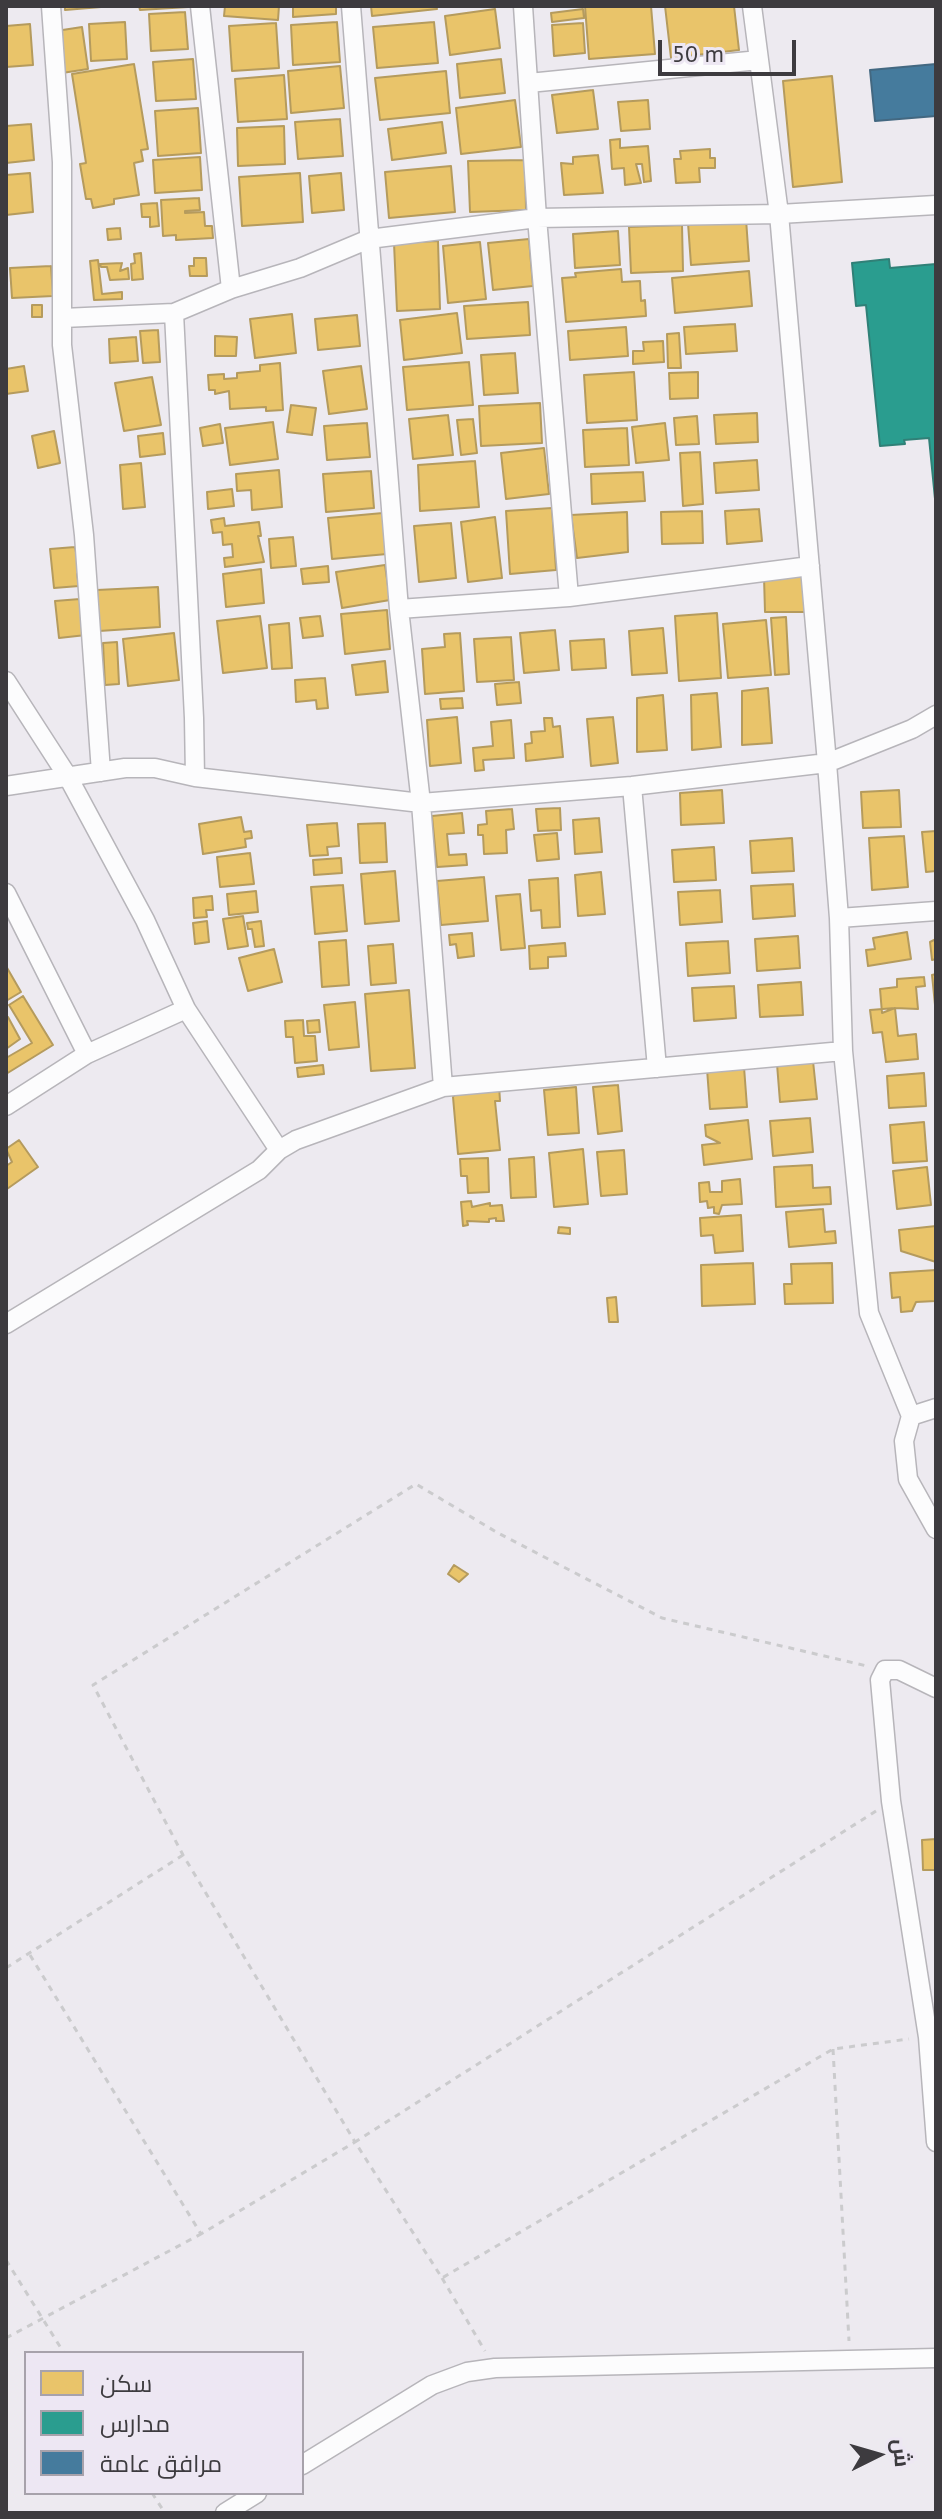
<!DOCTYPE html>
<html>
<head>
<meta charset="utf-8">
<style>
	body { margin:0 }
	#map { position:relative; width:942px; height:2519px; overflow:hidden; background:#edeaf0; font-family:"PT Sans",Cairo,sans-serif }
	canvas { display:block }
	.frame { position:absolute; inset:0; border:8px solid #3d3b3f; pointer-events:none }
	.legend { position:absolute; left:24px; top:2351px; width:280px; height:144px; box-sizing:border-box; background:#ede7f3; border:2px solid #a7a2ab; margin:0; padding:10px 14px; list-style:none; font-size:24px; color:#3d3b3f }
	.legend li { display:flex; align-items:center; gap:16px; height:40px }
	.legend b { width:40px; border:2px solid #a7a2ab }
	.north { position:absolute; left:838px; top:2415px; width:80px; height:80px; -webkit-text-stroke:6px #ede7f3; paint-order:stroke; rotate:85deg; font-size:22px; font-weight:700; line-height:32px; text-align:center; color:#3d3b3f }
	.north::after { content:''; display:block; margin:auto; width:28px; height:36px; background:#3d3b3f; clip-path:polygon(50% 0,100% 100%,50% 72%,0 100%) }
	.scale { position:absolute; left:658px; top:40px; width:138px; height:36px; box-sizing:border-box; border:4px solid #3d3b3f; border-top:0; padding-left:10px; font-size:24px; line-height:28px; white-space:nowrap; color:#3d3b3f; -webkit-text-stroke:6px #ede7f3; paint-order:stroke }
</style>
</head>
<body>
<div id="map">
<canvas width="942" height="2519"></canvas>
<div class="frame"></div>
<ul class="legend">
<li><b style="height:22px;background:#e9c46a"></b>سكن</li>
<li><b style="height:22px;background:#2a9d8f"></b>مدارس</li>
<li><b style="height:22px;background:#457b9d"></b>مرافق عامة</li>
</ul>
<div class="north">ش</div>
<div class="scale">50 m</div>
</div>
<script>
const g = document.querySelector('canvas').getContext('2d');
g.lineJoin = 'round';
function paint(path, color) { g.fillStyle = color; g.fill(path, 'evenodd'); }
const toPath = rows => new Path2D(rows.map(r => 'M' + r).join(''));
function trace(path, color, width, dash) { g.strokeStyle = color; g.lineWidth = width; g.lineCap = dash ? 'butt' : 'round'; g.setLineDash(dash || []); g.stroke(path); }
const homes = toPath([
	[65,6,113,6,65,10,65,6],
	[139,6,188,6,188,7,140,10,139,6],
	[225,6,279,6,278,20,224,16,225,6],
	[293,6,336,6,336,14,293,17,293,6],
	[371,6,436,6,437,9,372,16,371,6],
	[585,6,651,6,655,54,589,59,585,6],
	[665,6,734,6,739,50,671,58,665,6],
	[495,9,500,48,450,55,445,16,495,9],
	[583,9,584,18,552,22,551,13,583,9],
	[185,12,188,49,151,51,149,14,185,12],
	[125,22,127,59,91,61,89,24,125,22],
	[337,22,340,62,293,65,291,25,337,22],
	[434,22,438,63,377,68,373,27,434,22],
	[276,23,279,68,232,71,229,26,276,23],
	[583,23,585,53,554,56,552,25,583,23],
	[30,24,33,65,6,67,6,26,30,24],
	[82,27,88,69,62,73,56,31,82,27],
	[193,59,196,99,156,101,153,62,193,59],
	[501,59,505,93,460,98,457,64,501,59],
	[134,64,148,149,141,150,143,161,134,163,139,195,114,199,114,204,93,208,91,199,86,199,80,164,86,163,72,74,134,64],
	[340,66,344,108,291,113,288,71,340,66],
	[446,71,450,113,380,120,375,78,446,71],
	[284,75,287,119,238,122,235,79,284,75],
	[832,76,842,182,793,187,783,81,832,76],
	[593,90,598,129,557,133,552,95,593,90],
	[515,100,521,147,461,154,456,108,515,100],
	[648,100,650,129,621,131,618,102,648,100],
	[198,108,201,153,158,156,155,111,198,108],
	[340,119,343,156,298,159,295,122,340,119],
	[442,122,446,153,392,160,388,129,442,122],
	[31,124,34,160,6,163,6,126,31,124],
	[284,126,285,164,238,166,237,128,284,126],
	[620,139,620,148,648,146,651,181,644,182,642,164,636,164,641,183,625,185,624,168,612,169,610,140,620,139],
	[710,149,710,158,715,158,715,168,699,168,700,182,676,183,674,159,681,159,680,151,710,149],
	[598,155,603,193,564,195,561,163,573,164,573,157,598,155],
	[200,157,202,190,155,193,153,160,200,157],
	[525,160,526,210,470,212,468,161,525,160],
	[451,166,455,212,389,218,385,172,451,166],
	[30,173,33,212,6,215,6,175,30,173],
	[300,173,303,222,242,226,239,177,300,173],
	[341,173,344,210,312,213,309,176,341,173],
	[199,198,200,210,185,211,185,213,204,212,205,226,212,226,213,238,176,240,176,235,163,236,161,200,199,198],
	[157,203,159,226,150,227,150,217,142,217,141,204,157,203],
	[746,219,749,261,691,265,688,223,746,219],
	[682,225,683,271,631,273,629,227,682,225],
	[120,228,121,239,108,240,107,229,120,228],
	[618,231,620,265,575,268,573,234,618,231],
	[529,239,533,286,493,290,488,243,529,239],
	[438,241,440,309,397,311,394,243,438,241],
	[480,242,486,299,448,303,443,246,480,242],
	[141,253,143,279,132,280,131,264,135,263,134,254,141,253],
	[194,258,206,258,207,276,190,276,189,266,194,266,194,258],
	[98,260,102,294,122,292,122,299,94,300,90,261,98,260],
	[122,263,120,271,128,268,129,279,110,280,107,267,101,267,100,264,122,263],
	[51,266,53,296,12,298,10,268,51,266],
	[621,269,622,282,640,281,641,301,645,300,646,316,566,322,562,278,576,277,575,273,621,269],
	[749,271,752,306,675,313,672,278,749,271],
	[528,302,530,335,467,339,464,306,528,302],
	[32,305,42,305,42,317,32,317,32,305],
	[457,313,462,353,404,360,400,320,457,313],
	[292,314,296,353,255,358,250,319,292,314],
	[357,315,360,346,318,350,315,319,357,315],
	[735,324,737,351,686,354,684,327,735,324],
	[626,327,628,356,570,360,568,331,626,327],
	[158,330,160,362,143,363,140,331,158,330],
	[679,333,681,368,668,368,667,334,679,333],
	[215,336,237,337,236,356,215,356,215,336],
	[136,337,138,361,110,363,109,339,136,337],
	[663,341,664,362,633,364,633,351,644,351,643,342,663,341],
	[515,353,518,393,484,395,481,355,515,353],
	[469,362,473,405,407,410,403,367,469,362],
	[280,363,283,410,266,411,266,407,230,409,229,391,215,394,215,390,209,390,208,375,224,374,224,379,237,378,237,373,260,371,260,365,280,363],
	[24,366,28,391,6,394,6,369,24,366],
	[361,366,367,409,329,414,323,371,361,366],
	[634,372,637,420,587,423,584,375,634,372],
	[698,372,698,398,670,399,669,373,698,372],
	[152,377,161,425,124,431,115,383,152,377],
	[540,403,542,443,481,446,479,406,540,403],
	[291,405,316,408,312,435,287,432,291,405],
	[757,413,758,442,716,444,714,415,757,413],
	[448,415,453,455,413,459,409,419,448,415],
	[697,416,699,444,676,445,674,418,697,416],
	[473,419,477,453,461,455,457,420,473,419],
	[273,422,278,459,230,465,225,428,273,422],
	[367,423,370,457,327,460,324,426,367,423],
	[665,423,669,460,636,463,632,427,665,423],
	[220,424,223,443,203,446,200,428,220,424],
	[627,428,629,465,585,467,583,430,627,428],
	[54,431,60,463,38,468,32,436,54,431],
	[163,433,165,454,140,457,138,436,163,433],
	[544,448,549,494,506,499,501,453,544,448],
	[700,452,703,504,683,506,680,453,700,452],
	[757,460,759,490,716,493,714,463,757,460],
	[475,461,479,507,420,511,418,465,475,461],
	[141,463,145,507,123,509,120,465,141,463],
	[279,470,282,507,252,510,251,490,237,491,236,474,279,470],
	[371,471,374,508,326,512,323,474,371,471],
	[643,472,645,501,592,504,591,474,643,472],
	[232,489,234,506,208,509,207,492,232,489],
	[552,508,556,570,510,574,506,511,552,508],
	[759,509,762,541,727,544,725,511,759,509],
	[702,511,703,543,662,544,661,512,702,511],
	[627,512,628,552,577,558,571,515,627,512],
	[383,513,387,554,332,559,328,518,383,513],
	[495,517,502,578,468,582,461,522,495,517],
	[224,518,225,526,259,522,261,536,258,536,264,562,225,567,224,558,233,557,232,544,223,545,222,532,213,533,211,520,224,518],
	[451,523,456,578,419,582,414,526,451,523],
	[293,537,296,566,271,568,269,539,293,537],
	[75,547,80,573,77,574,79,586,54,588,50,549,75,547],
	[385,565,390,600,342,608,336,572,385,565],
	[328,566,329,582,303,584,301,569,328,566],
	[261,569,264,603,226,607,223,574,261,569],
	[807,576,808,612,765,612,764,577,807,576],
	[158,587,160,627,99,631,97,590,158,587],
	[80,599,86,635,59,638,55,601,80,599],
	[387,610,390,649,345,654,341,614,387,610],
	[717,613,721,678,679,681,675,616,717,613],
	[260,616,267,668,223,673,217,621,260,616],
	[320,616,323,636,303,638,300,618,320,616],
	[786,617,789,674,775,675,771,618,786,617],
	[766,620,771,675,728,678,723,624,766,620],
	[289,623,292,668,272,669,269,625,289,623],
	[663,628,667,673,632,675,629,631,663,628],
	[555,630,559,670,524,673,520,633,555,630],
	[174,633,179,680,128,686,123,639,174,633],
	[460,633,464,691,425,694,422,649,445,647,444,634,460,633],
	[511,637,514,680,477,682,474,639,511,637],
	[604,639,606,668,572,670,570,641,604,639],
	[117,642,119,684,105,685,103,643,117,642],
	[385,661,388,692,356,695,352,665,385,661],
	[325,678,328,708,317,709,316,700,296,702,295,680,325,678],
	[519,682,521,703,497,705,495,684,519,682],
	[768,688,772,743,742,745,742,691,768,688],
	[717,693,721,747,692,750,691,695,717,693],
	[663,695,667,750,637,752,637,698,663,695],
	[462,698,463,708,441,709,440,699,462,698],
	[457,717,461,763,430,766,427,720,457,717],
	[613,717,618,763,591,766,587,719,613,717],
	[544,718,552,718,553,727,560,726,563,757,526,761,525,744,532,743,531,732,545,731,544,718],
	[511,720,514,758,483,760,484,770,475,771,473,748,493,746,491,722,511,720],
	[722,790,724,823,681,825,680,793,722,790],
	[899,790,901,827,863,828,861,792,899,790],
	[560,808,561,830,538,831,536,809,560,808],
	[512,809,514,829,506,830,507,853,484,854,483,835,478,835,478,825,487,824,486,811,512,809],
	[462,813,464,833,447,834,449,855,466,854,467,865,437,867,432,816,462,813],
	[241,817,244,832,251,831,252,838,245,839,246,847,203,854,199,824,241,817],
	[599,818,602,852,575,854,573,820,599,818],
	[337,823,339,846,327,847,328,855,310,856,307,825,337,823],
	[385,823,387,862,360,863,358,824,385,823],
	[936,831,936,871,926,872,922,832,936,831],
	[557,833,559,859,537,861,534,835,557,833],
	[904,836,908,887,872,890,869,838,904,836],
	[792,838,794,871,752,873,750,841,792,838],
	[714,847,716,880,674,882,672,850,714,847],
	[250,853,254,884,220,887,217,857,250,853],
	[341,858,342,873,314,875,313,860,341,858],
	[395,871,399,921,365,924,361,874,395,871],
	[601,872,605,914,578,916,575,875,601,872],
	[484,877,488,921,441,925,437,881,484,877],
	[558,878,560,927,542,928,541,910,531,911,529,880,558,878],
	[793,884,795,916,753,919,751,886,793,884],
	[343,885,347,931,315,934,311,887,343,885],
	[720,890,722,922,680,925,678,892,720,890],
	[256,891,258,912,229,915,227,894,256,891],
	[520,894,525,948,501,950,496,896,520,894],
	[212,896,213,910,206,910,207,917,194,918,193,898,212,896],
	[243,916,248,946,228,949,223,919,243,916],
	[207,921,209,942,195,944,193,923,207,921],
	[261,921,264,946,255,947,252,929,248,929,247,923,261,921],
	[907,932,911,959,868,966,866,950,875,949,873,938,907,932],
	[472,933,474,956,458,958,456,944,450,945,449,935,472,933],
	[798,936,800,968,757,971,755,939,798,936],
	[936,939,936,959,932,960,930,942,936,939],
	[346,940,349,985,322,987,319,942,346,940],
	[728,941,730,973,688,976,686,943,728,941],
	[565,943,566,956,548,957,548,968,530,969,529,946,565,943],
	[393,944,396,983,371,985,368,946,393,944],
	[274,949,282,982,248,991,239,958,274,949],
	[6,966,21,992,6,1001,6,966],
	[936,974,936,1005,935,1005,932,975,936,974],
	[924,977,925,986,916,987,918,1009,895,1008,882,1013,880,989,897,987,897,979,924,977],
	[801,982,803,1015,760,1017,758,985,801,982],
	[734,986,736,1018,694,1021,692,988,734,986],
	[409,990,415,1068,371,1071,365,994,409,990],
	[23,996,53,1045,6,1074,6,1058,32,1043,9,1005,23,996],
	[355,1002,359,1047,329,1050,324,1005,355,1002],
	[895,1008,898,1036,916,1034,918,1059,886,1062,882,1032,873,1033,870,1010,895,1008],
	[8,1017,20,1039,6,1049,6,1019,8,1017],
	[303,1020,304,1036,315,1036,317,1061,295,1063,293,1037,286,1037,285,1021,303,1020],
	[319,1020,320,1032,308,1033,307,1021,319,1020],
	[813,1061,817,1099,780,1102,777,1064,813,1061],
	[323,1065,324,1074,298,1077,297,1068,323,1065],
	[744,1067,747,1107,710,1109,707,1069,744,1067],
	[924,1073,926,1106,889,1108,887,1076,924,1073],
	[499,1085,500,1101,495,1101,500,1150,458,1154,453,1097,457,1089,499,1085],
	[618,1085,622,1131,598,1134,593,1087,618,1085],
	[576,1087,579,1133,548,1135,544,1090,576,1087],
	[810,1118,813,1152,773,1156,770,1121,810,1118],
	[748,1120,752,1159,704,1165,702,1145,720,1143,706,1136,705,1125,748,1120],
	[924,1122,927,1161,893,1163,890,1125,924,1122],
	[19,1140,38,1167,7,1189,6,1166,12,1162,6,1149,19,1140],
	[583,1149,588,1204,554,1207,549,1153,583,1149],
	[624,1150,627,1194,601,1196,597,1152,624,1150],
	[534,1157,536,1197,511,1198,509,1159,534,1157],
	[488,1158,489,1192,468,1193,467,1176,461,1176,460,1159,488,1158],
	[812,1165,813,1188,830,1187,831,1204,776,1207,774,1167,812,1165],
	[927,1167,931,1205,897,1209,893,1171,927,1167],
	[740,1179,742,1204,722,1205,719,1214,714,1213,714,1207,708,1208,707,1201,700,1202,699,1183,709,1182,710,1192,722,1192,722,1181,740,1179],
	[471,1201,472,1207,490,1203,490,1206,502,1205,504,1221,496,1221,496,1218,489,1219,489,1222,467,1221,468,1225,463,1226,461,1202,471,1201],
	[823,1209,825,1232,835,1231,836,1243,789,1247,786,1212,823,1209],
	[741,1215,743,1251,715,1253,713,1235,701,1236,700,1218,741,1215],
	[936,1226,936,1262,901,1251,899,1230,936,1226],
	[559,1227,570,1228,570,1234,558,1233,559,1227],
	[753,1263,755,1304,702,1306,701,1265,753,1263],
	[832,1263,833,1303,785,1304,784,1284,792,1284,791,1264,832,1263],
	[936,1270,936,1301,916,1302,912,1311,901,1312,900,1297,892,1298,890,1273,936,1270],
	[616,1297,618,1322,609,1322,607,1298,616,1297],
	[454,1565,468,1574,459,1582,448,1574,454,1565],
	[936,1839,936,1870,923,1870,922,1840,936,1839]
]);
paint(homes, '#e9c46a');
trace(homes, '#b59b5d', 2);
const schools = toPath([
	[889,259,890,268,936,264,936,509,929,438,904,440,905,444,880,446,866,305,856,306,852,263,889,259]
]);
paint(schools, '#2a9d8f');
trace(schools, '#308077', 2);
const public = toPath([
	[936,64,936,116,875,121,870,70,936,64]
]);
paint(public, '#457b9d');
trace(public, '#436881', 2);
const minor = toPath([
	[51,6,62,162,62,345,84,535,101,772],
	[200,6,231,289],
	[351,6,399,609,421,803,443,1087],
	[523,6,537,218,569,597],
	[752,6,779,214,827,763,839,918,843,1051,869,1313,911,1416,904,1441,908,1479,936,1529],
	[529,83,759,60],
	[174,313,194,718,195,777],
	[63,318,174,313,231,289,300,268,369,239,537,218,779,214,936,205],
	[399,609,569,597,810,566],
	[6,681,68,777,145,920,186,1009,279,1150,296,1140,443,1087,843,1051],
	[6,786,125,768,155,768,195,777,421,803,632,786,827,763,912,729,936,715],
	[632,786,657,1068],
	[6,893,87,1054],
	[839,918,936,911],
	[6,1106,87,1054,186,1009],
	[6,1324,259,1170,279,1150],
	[911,1416,936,1408],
	[936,1688,899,1670,885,1670,880,1680,891,1801,928,2037,936,2142],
	[302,2465,432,2385,467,2372,495,2368,936,2358],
	[225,2513,257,2493]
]);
trace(minor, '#b7b5ba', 21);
trace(toPath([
	[876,1811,355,2142,442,2278,833,2049,909,2039],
	[30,1955,201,2234,355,2142,183,1855,93,1685,416,1484,498,1533,662,1618,867,1666],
	[6,1968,183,1855],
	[833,2049,849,2341],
	[6,2260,64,2353],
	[442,2278,485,2351],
	[6,2338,201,2234],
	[152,2493,165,2513]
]), '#cbcbcd', 3, [6, 6]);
trace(minor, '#fcfcfd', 18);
</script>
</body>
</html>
